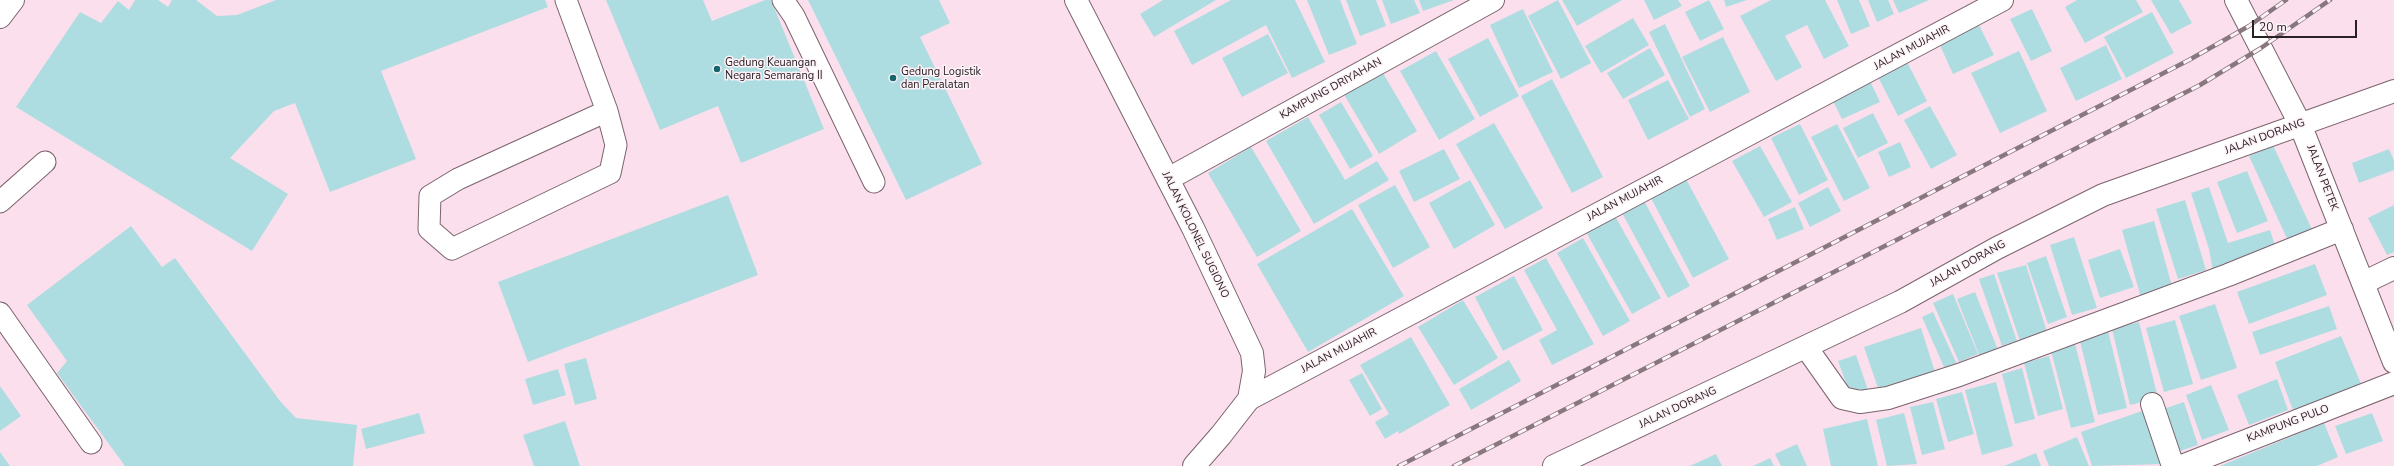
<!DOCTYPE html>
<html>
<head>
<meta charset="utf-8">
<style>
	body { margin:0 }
	#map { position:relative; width:2394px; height:466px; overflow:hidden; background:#fbdfec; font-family:"Nunito Sans",sans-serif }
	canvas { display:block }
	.scale { position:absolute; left:2252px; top:20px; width:105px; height:18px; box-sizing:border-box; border:2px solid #292024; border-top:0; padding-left:5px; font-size:12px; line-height:14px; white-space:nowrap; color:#292024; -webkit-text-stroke:3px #fdf2f7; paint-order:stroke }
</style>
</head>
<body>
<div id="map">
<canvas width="2394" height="466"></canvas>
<div class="scale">20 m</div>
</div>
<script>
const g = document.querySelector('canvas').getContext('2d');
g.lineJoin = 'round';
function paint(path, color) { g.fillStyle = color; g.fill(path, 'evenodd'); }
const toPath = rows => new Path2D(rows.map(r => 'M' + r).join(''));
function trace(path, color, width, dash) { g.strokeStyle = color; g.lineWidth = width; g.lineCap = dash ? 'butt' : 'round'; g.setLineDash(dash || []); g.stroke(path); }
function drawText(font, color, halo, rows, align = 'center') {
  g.font = font + ' "Nunito Sans",sans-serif'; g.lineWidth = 3; g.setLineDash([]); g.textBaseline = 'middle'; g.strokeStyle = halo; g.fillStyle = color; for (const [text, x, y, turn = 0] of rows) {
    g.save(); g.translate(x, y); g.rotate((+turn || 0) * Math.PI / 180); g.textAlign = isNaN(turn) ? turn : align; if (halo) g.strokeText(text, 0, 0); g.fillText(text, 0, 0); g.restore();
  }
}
paint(toPath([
	[135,0,158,0,168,7,172,0,196,0,217,16,237,15,276,0,545,0,548,7,381,71,416,159,330,192,295,103,274,111,230,158,288,194,252,251,16,107,80,12,101,23,118,1,129,10],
	[606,0,703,0,712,21,765,0,771,0,824,129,741,163,718,106,660,130],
	[808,0,939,0,950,23,920,37,982,164,906,200],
	[1163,0,1216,0,1154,37,1140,14],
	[1231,0,1295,0,1325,62,1292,78,1266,25,1192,65,1174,31],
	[1307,0,1340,0,1357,44,1329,55],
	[1346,0,1376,0,1386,26,1360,36],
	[1382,0,1414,0,1420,13,1391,24],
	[1419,0,1454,0,1423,11],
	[1558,0,1591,63,1561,79,1528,16],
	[1562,0,1622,0,1577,26],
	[1644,0,1678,0,1682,6,1654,20],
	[1709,0,1724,29,1700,41,1685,12],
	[1724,0,1747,0,1726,7],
	[1771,0,1825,0,1849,46,1824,59,1807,25,1785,36,1802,67,1776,81,1740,16],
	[1837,0,1859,0,1870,26,1851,34],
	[1868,0,1888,0,1894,14,1877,22],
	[1893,0,1929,0,1899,13],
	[2077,0,2136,0,2143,12,2085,43,2065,7],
	[2151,0,2179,0,2192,23,2171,34],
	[1523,9,1553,72,1519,88,1490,25],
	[2032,9,2052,51,2031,61,2010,19],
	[2152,12,2174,53,2126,78,2104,37],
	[1633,18,1649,45,1601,73,1585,46],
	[1665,24,1705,109,1690,117,1649,32],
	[1979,25,1994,55,1953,74,1939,43],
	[1268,34,1288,73,1242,97,1222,58],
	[1723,37,1750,92,1710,112,1682,57],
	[1488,38,1519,96,1480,117,1448,59],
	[2106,45,2122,79,2076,101,2060,68],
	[1650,48,1665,75,1623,99,1607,73],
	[1436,51,1475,119,1439,140,1400,71],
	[2019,51,2047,111,2000,133,1971,73],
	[1907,62,1927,101,1898,116,1878,77],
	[1380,68,1417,131,1379,154,1342,91],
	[1552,79,1603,177,1572,193,1521,96],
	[1668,80,1689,119,1648,140,1628,100],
	[1870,81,1880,102,1842,119,1832,99],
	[1341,102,1373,156,1350,169,1319,115],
	[1930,106,1957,155,1931,169,1904,120],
	[1873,113,1888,143,1858,158,1843,128],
	[1308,117,1345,180,1377,161,1389,180,1314,224,1266,141],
	[1494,123,1543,208,1505,229,1456,144],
	[1800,124,1828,180,1799,195,1771,138],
	[1837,124,1870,188,1844,201,1811,137],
	[1900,142,1911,167,1889,177,1878,152],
	[2273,145,2314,234,2290,245,2249,156],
	[1760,146,1792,202,1764,217,1732,161],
	[1251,147,1301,231,1257,257,1208,173],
	[1444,149,1460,179,1414,202,1399,171],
	[2389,149,2394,161,2394,170,2359,183,2352,163],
	[2247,171,2268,221,2237,233,2217,182],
	[1686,179,1729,259,1693,278,1651,198],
	[1470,180,1495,225,1454,249,1429,203],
	[1395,185,1430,247,1393,268,1358,205],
	[1828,187,1841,211,1810,227,1798,203],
	[2209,187,2228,243,2270,230,2277,252,2213,271,2209,249,2191,193],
	[728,195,758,275,528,362,498,282],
	[1643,199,1690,286,1668,298,1621,211],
	[2185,200,2206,270,2178,279,2156,209],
	[2394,205,2394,252,2387,255,2368,218],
	[1795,207,1804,229,1777,240,1768,219],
	[1352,209,1404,296,1308,352,1257,264],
	[1615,216,1661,298,1632,314,1586,232],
	[2154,221,2173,290,2141,298,2122,230],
	[131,226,162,267,175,258,280,401,296,418,357,425,353,466,125,466,57,373,67,361,27,305],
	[2074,237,2097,308,2072,315,2050,245],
	[1583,238,1630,321,1603,336,1557,253],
	[2120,249,2134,287,2100,298,2088,260],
	[2046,256,2067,317,2048,324,2027,263],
	[1546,258,1594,344,1552,365,1539,340,1557,330,1524,270],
	[2315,264,2327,295,2249,324,2237,292],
	[2026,265,2047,332,2020,341,1997,273],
	[1994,274,2017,341,2002,346,1979,279],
	[1514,276,1543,330,1503,351,1475,297],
	[1975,292,1998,350,1980,357,1957,299],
	[1953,294,1978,354,1959,362,1933,303],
	[1463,300,1498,358,1454,385,1418,327],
	[2215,304,2237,368,2201,380,2179,316],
	[2329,306,2337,329,2260,355,2252,332],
	[1933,312,1959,369,1947,374,1922,317],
	[2175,320,2193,384,2164,392,2146,328],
	[2139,322,2158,398,2130,405,2112,329],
	[1921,328,1935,372,1879,391,1864,347],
	[2108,331,2127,408,2098,415,2079,337],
	[2341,336,2362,386,2294,413,2275,362],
	[1411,337,1450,405,1399,434,1398,431,1385,439,1375,422,1389,414,1360,365],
	[2074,340,2095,422,2071,428,2050,347],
	[1856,355,1869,393,1852,399,1838,361],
	[2049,356,2063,409,2038,416,2024,363],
	[586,358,597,399,575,405,564,364],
	[1509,360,1521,381,1471,410,1459,389],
	[2022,368,2035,419,2015,424,2002,374],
	[558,369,566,395,533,405,525,379],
	[1362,373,1382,409,1370,416,1349,380],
	[2277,379,2288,410,2249,425,2237,395],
	[1996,382,2013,446,1982,455,1965,390],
	[2211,385,2229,430,2202,440,2186,395],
	[0,386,21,416,0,431],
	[1962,392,1974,434,1948,442,1936,399],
	[1933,402,1945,449,1922,455,1910,407],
	[2184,402,2198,445,2174,453,2160,410],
	[2145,410,2163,464,2092,466,2081,432],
	[419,413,425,433,366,449,361,429],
	[1904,413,1917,464,1887,466,1876,420],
	[2372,413,2383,441,2346,454,2335,426],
	[1867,419,1878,466,1831,466,1823,429],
	[565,421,580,466,534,466,523,435],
	[2324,423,2338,457,2317,466,2220,466],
	[2077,437,2089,466,2049,466,2043,451],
	[1797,444,1807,466,1781,466,1775,454],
	[0,452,10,466,0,466],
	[2036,453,2041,466,2004,466],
	[1716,454,1722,466,1690,466],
	[1770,458,1774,466,1753,466]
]), '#aedde1');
const lane = toPath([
	[566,0,607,111,616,145,610,173,452,249,429,229,430,196,458,179,607,111],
	[783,0,794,16,874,182],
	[0,202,45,162],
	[0,313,91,443]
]);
const street = toPath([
	[2236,0,2300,124,2394,362],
	[1168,179,1493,0],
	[2363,283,2394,268],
	[1806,347,1842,398,1860,402,1888,398,1959,375,2228,275,2342,229],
	[1249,399,2002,0],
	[2152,404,2173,466],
	[2182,466,2394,383]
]);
const secondary = toPath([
	[1076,0,1193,228,1252,353,1254,371,1249,399,1221,435,1194,466],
	[1554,466,1900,302,1997,248,2103,195,2394,91]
]);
const primary = toPath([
	[0,17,13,0]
]);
trace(lane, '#7b636e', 23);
trace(street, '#7b636e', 24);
trace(secondary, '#7b636e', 24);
trace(primary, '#7b636e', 24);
trace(lane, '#fff', 21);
trace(street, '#fff', 22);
trace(secondary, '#fff', 22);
trace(primary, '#fff', 22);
const rail = toPath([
	[1399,466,2189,60,2249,26,2286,0],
	[1454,466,2200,85,2261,48,2330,0]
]);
trace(rail, '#89777f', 4.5);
trace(rail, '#fdf2f7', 3, [9]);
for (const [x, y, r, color] of [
	[717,69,4,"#15646a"],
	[893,78,4,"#15646a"]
]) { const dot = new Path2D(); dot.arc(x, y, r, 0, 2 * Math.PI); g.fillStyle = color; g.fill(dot); trace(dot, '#fdf2f7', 1.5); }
drawText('11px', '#292024', '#fdf2f7', [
	["JALAN MUJAHIR",1912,48,-28],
	["KAMPUNG DRIYAHAN",1331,89,-29],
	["JALAN DORANG",2265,137,-20],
	["JALAN PETEK",2322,178,69],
	["JALAN MUJAHIR",1625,199,-28],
	["JALAN KOLONEL SUGIONO",1195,235,64],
	["JALAN DORANG",1968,264,-29],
	["JALAN MUJAHIR",1339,351,-28],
	["JALAN DORANG",1678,408,-25],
	["KAMPUNG PULO",2288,424,-21]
]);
drawText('11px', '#292024', '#fdf2f7', [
	["Gedung Keuangan",725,63],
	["Negara Semarang II",725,76],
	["Gedung Logistik",901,72],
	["dan Peralatan",901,85]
], 'left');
</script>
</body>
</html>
